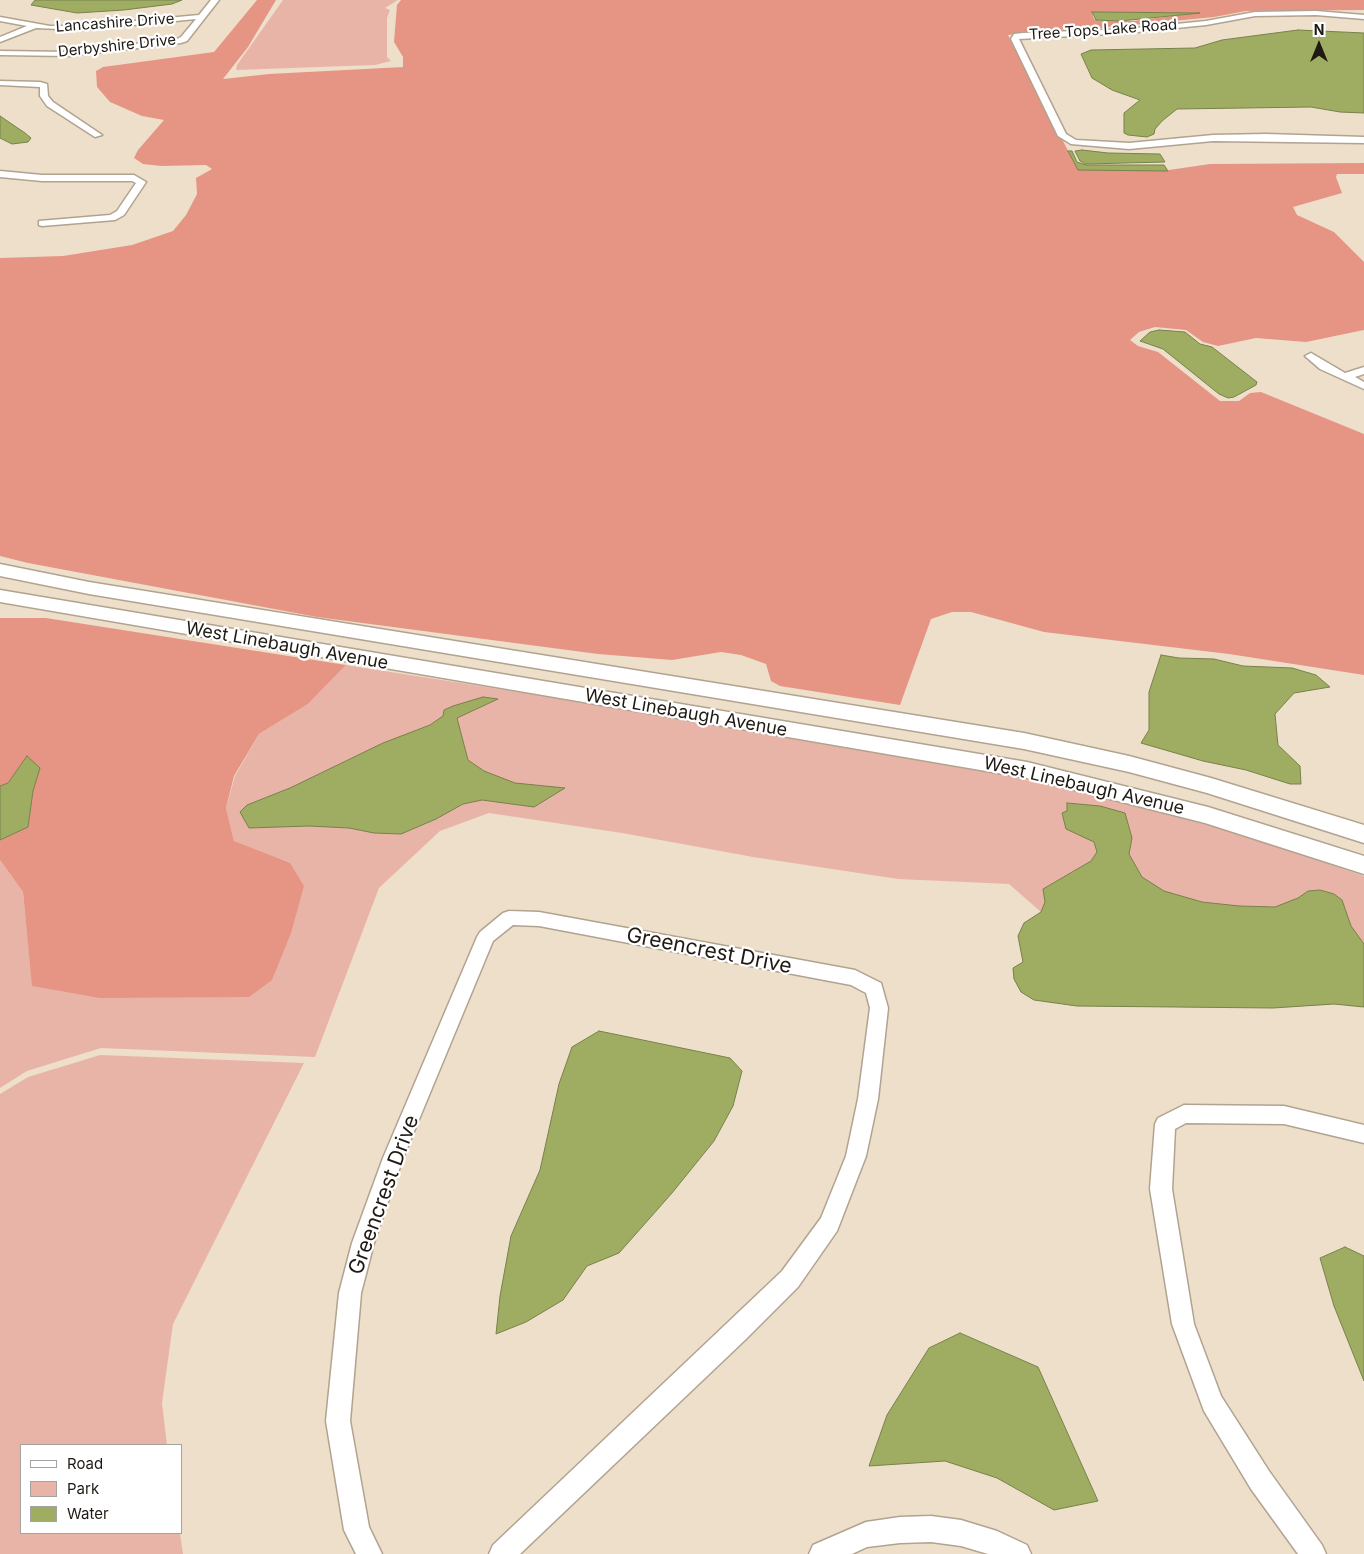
<!DOCTYPE html>
<html>
<head>
<meta charset="utf-8">
<style>
	body { margin:0 }
	#map { position:relative; width:1364px; height:1554px; overflow:hidden; background:#eedfcb; font-family:Inter,sans-serif }
	canvas { display:block }
	.legend { position:absolute; left:20px; top:1444px; width:162px; height:90px; box-sizing:border-box; background:#fff; border:1px solid #a5a3a0; margin:0; padding:6px 9px; list-style:none; font-size:15px; color:#1e1912 }
	.legend li { display:flex; align-items:center; gap:10px; height:25px }
	.legend b { width:25px; border:1px solid #a5a3a0 }
	.north { position:absolute; left:1294px; top:20px; width:50px; height:50px; -webkit-text-stroke:4px #fff; paint-order:stroke; rotate:0deg; font-size:14px; font-weight:700; line-height:20px; text-align:center; color:#1e1912 }
	.north::after { content:''; display:block; margin:auto; width:18px; height:22px; background:#1e1912; clip-path:polygon(50% 0,100% 100%,50% 72%,0 100%) }
</style>
</head>
<body>
<div id="map">
<canvas width="1364" height="1554"></canvas>
<ul class="legend">
<li><b style="height:6px;background:#fff"></b>Road</li>
<li><b style="height:14px;background:#e9b4a8"></b>Park</li>
<li><b style="height:14px;background:#9fad62"></b>Water</li>
</ul>
<div class="north">N</div>
</div>
<script>
const g = document.querySelector('canvas').getContext('2d');
g.lineJoin = 'round';
function paint(path, color) { g.fillStyle = color; g.fill(path, 'evenodd'); }
const toPath = rows => new Path2D(rows.map(r => 'M' + r).join(''));
function trace(path, color, width, dash) { g.strokeStyle = color; g.lineWidth = width; g.lineCap = dash ? 'butt' : 'round'; g.setLineDash(dash || []); g.stroke(path); }
function drawText(font, color, halo, rows, align = 'center') {
  g.font = font + ' Inter,sans-serif'; g.lineWidth = 4.5; g.setLineDash([]); g.textBaseline = 'middle'; g.strokeStyle = halo; g.fillStyle = color; for (const [text, x, y, turn = 0] of rows) {
    g.save(); g.translate(x, y); g.rotate((+turn || 0) * Math.PI / 180); g.textAlign = isNaN(turn) ? turn : align; if (halo) g.strokeText(text, 0, 0); g.fillText(text, 0, 0); g.restore();
  }
}
paint(toPath([
	[283,0,398,0,385,8,390,10,387,18,387,57,391,61,375,65,236,70,237,65],
	[346,665,589,703,989,772,1118,799,1256,839,1364,876,1364,1007,1334,1004,1273,1008,1077,1006,1034,1000,1021,992,1014,979,1013,968,1023,962,1018,936,1024,923,1041,912,1009,884,898,879,753,857,622,833,489,813,440,831,379,888,315,1057,101,1048,27,1071,0,1088,0,860,23,892,30,962,252,850,234,841,226,808,235,776,259,734,308,704],
	[100,1055,304,1063,173,1324,162,1403,167,1445,21,1445,21,1533,180,1533,183,1554,0,1554,0,1094,28,1077]
]), '#e9b4a8');
paint(toPath([
	[257,0,276,0,248,47,223,79,269,74,403,67,403,57,394,42,397,5,401,0,1364,0,1364,10,1246,11,1214,17,1091,29,1046,30,1008,35,1078,170,1169,170,1210,164,1364,163,1364,174,1337,174,1336,177,1342,193,1293,207,1297,215,1334,232,1364,262,1364,330,1306,342,1256,338,1218,346,1203,342,1186,330,1155,327,1139,332,1130,340,1138,346,1158,352,1220,401,1239,401,1250,393,1261,392,1364,434,1364,675,1229,654,1044,632,971,612,952,612,931,619,900,705,780,686,771,681,766,664,741,655,721,652,672,660,598,654,317,617,28,563,0,556,0,258,63,256,132,245,173,231,186,215,197,194,196,178,212,169,206,165,161,166,143,164,134,158,138,150,164,120,142,116,110,102,97,87,96,71,103,67,214,52],
	[1095,12,1197,13,1133,21,1100,21,1094,19,1092,13],
	[0,618,46,618,346,665,308,704,259,734,234,776,226,808,234,841,290,863,304,886,291,933,272,980,249,997,100,998,32,986,23,892,0,860,0,840,28,827,33,791,39,768,27,757,8,783,0,786]
]), '#e69584');
const water = toPath([
	[35,0,182,0,172,4,124,10,77,13,31,5,35,0],
	[1092,12,1095,12,1200,13,1120,21,1096,20,1092,12],
	[1298,30,1364,33,1364,113,1340,112,1311,107,1177,109,1162,121,1155,129,1154,134,1147,137,1128,135,1124,133,1124,113,1140,100,1112,90,1092,78,1081,54,1091,50,1195,48,1222,40,1298,30],
	[0,116,25,133,31,138,28,142,12,144,0,138,0,116],
	[1082,150,1108,153,1160,154,1165,162,1086,164,1080,161,1075,151,1082,150],
	[1068,151,1072,151,1077,162,1086,165,1164,165,1168,171,1078,170,1068,151],
	[1159,330,1185,332,1200,344,1212,347,1257,382,1256,385,1234,397,1228,398,1219,394,1163,349,1140,341,1150,332,1159,330],
	[1161,655,1179,658,1214,659,1243,666,1292,668,1316,675,1330,687,1294,693,1275,714,1278,745,1300,766,1301,784,1290,784,1246,770,1203,761,1141,743,1149,730,1149,692,1161,655],
	[483,697,498,699,457,718,468,760,484,771,515,783,565,788,534,807,482,800,463,804,436,819,401,834,374,833,349,828,309,826,249,828,240,812,247,805,290,788,383,743,430,725,443,716,444,710,453,706,483,697],
	[27,756,40,768,33,791,28,827,0,840,0,786,8,783,27,756],
	[1067,803,1100,806,1125,813,1132,838,1129,854,1142,877,1164,891,1202,902,1239,906,1275,907,1298,898,1308,891,1320,890,1334,894,1342,900,1351,926,1364,944,1364,1007,1334,1004,1273,1008,1077,1006,1034,1000,1021,992,1014,979,1013,968,1023,962,1018,936,1024,923,1041,912,1045,902,1043,889,1091,861,1097,852,1094,842,1066,829,1062,813,1067,811,1067,803],
	[599,1031,730,1058,742,1071,733,1106,714,1141,672,1193,619,1253,587,1266,563,1300,526,1322,496,1334,500,1296,511,1236,540,1170,559,1084,572,1047,599,1031],
	[1345,1247,1364,1256,1364,1381,1334,1306,1320,1258,1345,1247],
	[960,1333,1038,1367,1098,1501,1054,1510,997,1478,945,1461,869,1466,887,1415,929,1348,960,1333]
]);
paint(water, '#9fad62');
trace(water, '#78814a', 1);
const street = toPath([
	[211,0,219,0,187,41,181,43,69,56,0,55,0,51,69,52,177,39,181,37,196,19,82,30,36,28,0,42,0,37,27,26,0,21,0,17,50,26,82,26,199,15,211,0],
	[1316,11,1364,15,1364,19,1316,15,1255,16,1206,25,1127,33,1019,39,1066,134,1076,140,1129,143,1213,135,1266,134,1364,137,1364,143,1213,141,1129,149,1071,144,1058,136,1011,39,1014,34,1023,33,1127,29,1206,21,1255,12,1316,11],
	[0,81,40,82,47,84,48,96,53,102,102,135,95,137,47,106,40,96,40,87,0,85,0,81],
	[0,171,42,175,134,175,146,182,124,215,115,220,42,226,39,225,39,221,110,215,117,211,136,183,132,181,42,181,0,177,0,171],
	[1311,353,1345,373,1364,367,1364,374,1355,377,1364,382,1364,389,1320,369,1305,356,1311,353],
	[509,911,539,912,855,970,881,983,888,1008,878,1099,866,1156,837,1231,798,1287,745,1340,520,1554,489,1554,493,1545,782,1271,821,1218,846,1156,858,1099,870,1008,866,993,851,985,539,926,513,925,493,941,403,1158,374,1243,361,1293,350,1421,369,1527,382,1554,356,1554,344,1530,326,1421,339,1293,352,1243,383,1158,477,937,480,932,503,913,509,911],
	[1184,1105,1284,1106,1364,1125,1364,1143,1284,1124,1186,1123,1175,1129,1172,1189,1194,1324,1221,1396,1269,1471,1322,1545,1326,1554,1298,1554,1251,1489,1204,1411,1172,1324,1150,1189,1155,1124,1158,1118,1184,1105],
	[931,1516,961,1520,997,1531,1027,1545,1031,1554,988,1554,961,1546,931,1542,900,1543,867,1547,852,1554,809,1554,813,1545,866,1522,900,1517,931,1516]
]);
const secondary = toPath([
	[0,564,89,582,1024,733,1129,756,1211,778,1364,825,1364,843,1207,793,1129,772,1024,749,89,594,0,576,0,564],
	[0,590,1027,762,1208,807,1364,856,1364,874,1205,823,1027,778,0,602,0,590]
]);
trace(street, '#b1a390', 3);
trace(secondary, '#b1a390', 3);
paint(street, '#fff');
paint(secondary, '#fff');
drawText('15px', '#1e1912', '#fff', [
	["Lancashire Drive",115,23,-4],
	["Tree Tops Lake Road",1103,30,-4],
	["Derbyshire Drive",117,46,-6]
]);
drawText('18px', '#1e1912', '#fff', [
	["West Linebaugh Avenue",287,646,10],
	["West Linebaugh Avenue",686,713,10],
	["West Linebaugh Avenue",1084,786,13]
]);
drawText('21px', '#1e1912', '#fff', [
	["Greencrest Drive",709,951,11],
	["Greencrest Drive",384,1195,-70]
]);
</script>
</body>
</html>
